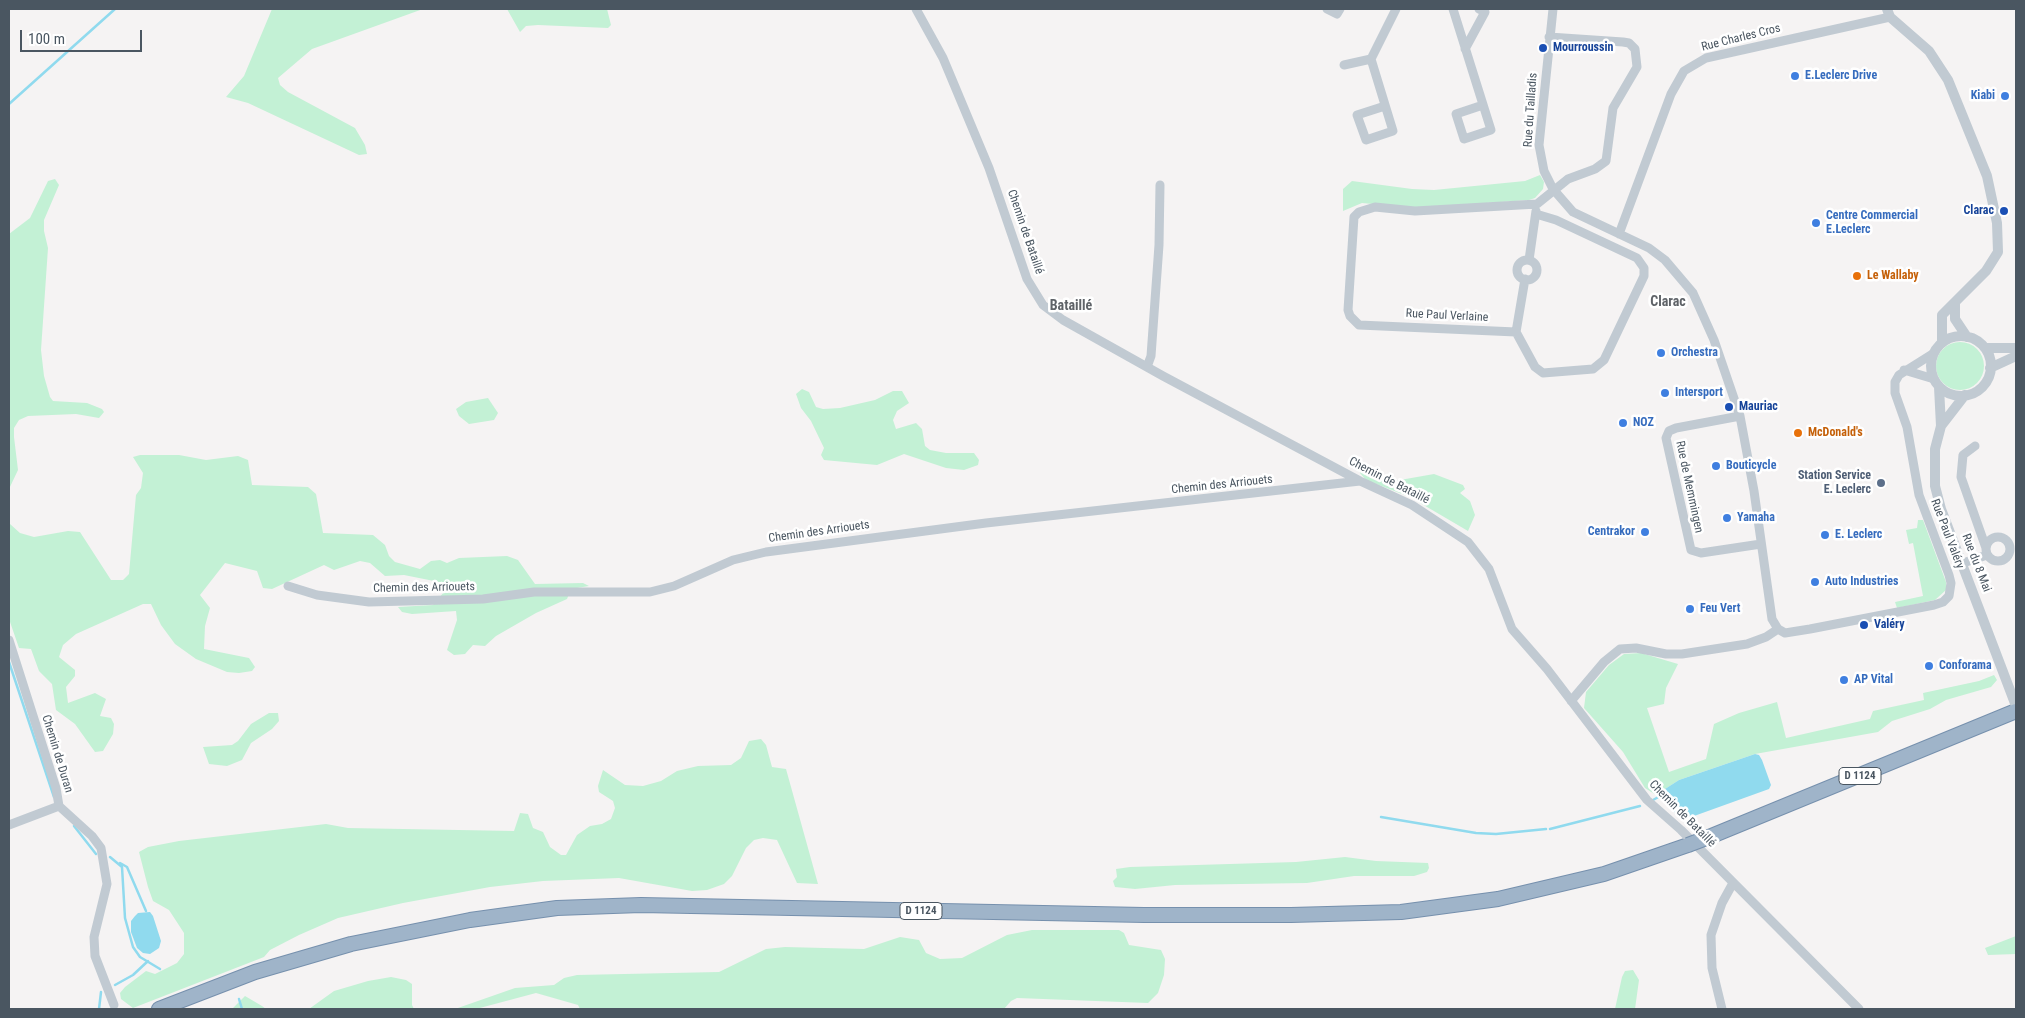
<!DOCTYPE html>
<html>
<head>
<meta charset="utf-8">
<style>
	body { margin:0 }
	#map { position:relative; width:2025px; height:1018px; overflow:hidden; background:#f5f3f3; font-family:"Roboto Condensed",sans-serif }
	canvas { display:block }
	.frame { position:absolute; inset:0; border:10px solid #4a5661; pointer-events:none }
	.scale { position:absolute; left:20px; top:30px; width:122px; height:22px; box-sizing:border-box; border:2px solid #4a5661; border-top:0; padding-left:6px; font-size:15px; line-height:18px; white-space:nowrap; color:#4a5661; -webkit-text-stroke:4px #fff; paint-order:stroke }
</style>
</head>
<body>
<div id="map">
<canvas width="2025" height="1018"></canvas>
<div class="frame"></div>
<div class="scale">100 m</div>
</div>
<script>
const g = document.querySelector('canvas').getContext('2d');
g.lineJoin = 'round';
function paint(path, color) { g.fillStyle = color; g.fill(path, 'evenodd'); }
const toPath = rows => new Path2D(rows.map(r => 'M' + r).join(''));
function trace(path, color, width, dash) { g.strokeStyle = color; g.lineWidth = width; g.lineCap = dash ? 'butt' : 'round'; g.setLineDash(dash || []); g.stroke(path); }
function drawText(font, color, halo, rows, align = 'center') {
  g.font = font + ' "Roboto Condensed",sans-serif'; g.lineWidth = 5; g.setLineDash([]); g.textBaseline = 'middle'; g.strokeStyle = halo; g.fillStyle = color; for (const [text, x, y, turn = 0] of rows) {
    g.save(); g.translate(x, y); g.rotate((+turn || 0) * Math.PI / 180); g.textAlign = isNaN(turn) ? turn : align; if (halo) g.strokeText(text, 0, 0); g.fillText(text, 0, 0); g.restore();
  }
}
paint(toPath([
	[272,9,423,9,312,49,278,78,280,85,288,92,355,128,365,145,367,154,359,155,248,103,226,97,244,76],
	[507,9,607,9,611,25,608,28,538,25,526,26,520,32],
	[1540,175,1544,182,1543,189,1535,198,1529,200,1416,208,1362,203,1343,211,1343,189,1352,181,1412,189,1434,190,1525,181],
	[55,179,59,185,44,220,44,231,48,248,41,350,44,376,50,397,53,401,87,403,102,409,104,412,99,418,76,414,28,416,19,420,14,428,14,437,18,470,9,489,9,234,30,218,48,181],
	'1936 366a24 24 0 1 1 48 0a24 24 0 1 1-48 0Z',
	[802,389,809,392,816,407,823,409,840,408,875,400,893,391,902,391,909,403,897,411,893,420,896,429,916,423,922,429,925,446,930,450,946,453,974,453,979,460,978,465,964,470,946,468,904,454,877,465,824,460,821,455,824,448,811,421,801,408,796,394],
	[488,398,498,413,494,420,469,424,459,416,456,409,466,402],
	[140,455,179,455,206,460,238,456,248,460,252,485,308,487,316,494,323,533,373,535,385,545,389,556,395,562,420,569,431,561,440,560,447,563,459,558,507,556,518,560,535,584,583,583,589,586,571,589,567,599,536,613,496,636,485,646,473,645,465,654,454,655,447,650,457,620,456,611,412,614,402,612,398,607,433,605,444,592,439,582,404,575,385,576,370,563,360,561,334,570,324,565,272,589,263,588,257,571,225,563,200,595,210,608,205,626,204,649,249,658,255,667,252,671,239,673,227,672,196,659,175,644,161,625,151,604,143,604,76,634,63,645,59,657,75,670,75,676,66,687,68,703,95,693,106,699,100,716,111,718,114,724,113,734,103,751,95,752,75,724,56,710,52,684,39,671,31,649,19,648,9,619,9,516,10,524,20,533,34,537,68,531,80,532,111,580,123,580,129,574,136,495,141,488,143,473,133,457],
	[1360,468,1383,480,1400,480,1434,474,1463,485,1465,489,1460,493,1470,501,1475,515,1468,531,1410,497,1366,480,1360,473],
	[1918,520,1923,520,1946,582,1946,590,1935,600,1897,608,1895,602,1923,596,1913,543,1909,544,1906,530,1917,528],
	[1641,653,1678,664,1666,688,1664,704,1647,708,1669,772,1706,759,1714,724,1739,713,1777,702,1786,738,1870,719,1873,711,1924,700,1923,693,1979,681,1994,675,1997,680,1991,687,1946,700,1930,709,1892,721,1878,732,1755,754,1679,780,1656,795,1645,788,1623,752,1584,708,1586,692,1609,665,1624,654],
	[269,713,278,713,279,721,272,729,251,743,242,760,227,766,209,764,203,747,232,745,238,741,251,724],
	[761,739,766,745,772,767,786,769,818,884,797,883,777,840,763,838,754,840,746,848,732,876,724,884,707,890,692,891,619,878,543,881,490,887,403,903,338,918,299,935,270,950,264,957,133,1008,121,999,120,993,125,987,146,971,155,974,177,963,184,954,184,933,169,910,153,901,148,887,139,852,148,847,179,841,326,824,348,828,514,831,520,813,528,814,533,828,543,832,550,847,561,855,566,855,577,835,590,826,602,824,611,819,615,808,613,801,599,792,598,786,603,770,625,785,643,786,661,781,677,771,698,766,731,765,741,758,749,741],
	[1345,857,1376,861,1428,863,1429,868,1427,872,1414,876,1354,876,1307,883,1175,885,1135,889,1115,887,1113,881,1117,877,1116,869,1130,867,1296,862],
	[1032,930,1119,930,1124,933,1129,945,1161,950,1165,959,1164,975,1158,993,1148,1003,1017,998,1011,1001,1004,1009,580,1009,578,1005,536,993,476,1009,455,1009,515,988,554,985,564,978,577,975,719,972,766,949,785,947,864,949,900,937,919,940,926,953,940,959,962,958,1007,935],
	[2016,936,2016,954,1988,955,1985,948],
	[1633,970,1639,980,1635,1009,1615,1009,1622,977,1625,971],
	[391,977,406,980,412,984,412,1005,414,1009,309,1009,334,991,368,981],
	[245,996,262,1006,266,1009,232,1009]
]), '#c3f1d5');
paint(toPath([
	[1755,754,1759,755,1762,760,1771,785,1769,789,1683,820,1663,801,1662,795,1665,789,1679,780],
	[150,912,153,916,161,941,159,948,150,954,143,953,137,948,131,932,131,921,135,916,138,913]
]), '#90daee');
trace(toPath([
	[9,104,115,9],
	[9,662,54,797],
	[1653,800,1662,795],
	[1381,817,1476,833,1496,834,1546,829],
	[74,826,96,854],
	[1550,829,1640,806],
	[110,857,122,867,125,918,133,947,140,957,160,969],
	[120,863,127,867,146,911],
	[115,985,133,975,148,961],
	[239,999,242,1009],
	[99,1009,101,992]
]), '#90daee', 2.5);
const trunk = toPath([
	[1709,837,2016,711],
	[159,1009,255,972,351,944,470,920,557,908,641,905,1144,915,1291,915,1401,912,1498,899,1604,874,1688,845]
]);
trace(trunk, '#7690ad', 16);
trace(toPath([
	[916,9,943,58,989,168,1027,279,1043,305,1063,320,1163,376,1360,481,1412,505,1468,542,1489,569,1512,629,1547,669,1647,800,1681,830,1859,1009],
	[1327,9,1337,14,1340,9],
	[1453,9,1491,130,1464,139,1456,114,1483,105],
	[1553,9,1539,145,1544,171,1553,189,1573,212,1649,248,1665,260,1693,293,1714,340,1740,416,1754,491,1772,619,1778,629],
	[1465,49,1485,12,1479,9],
	[1344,65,1371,59],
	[1385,106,1357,115,1366,140,1393,131,1371,59,1396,9],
	[1536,214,1556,220,1637,258,1644,268,1644,276,1604,360,1593,369,1543,373,1535,367,1516,332,1359,325,1350,316,1348,310,1354,217,1359,212,1375,207,1415,211,1537,204,1568,179,1595,169,1606,161,1613,108,1637,67,1635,49,1629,43,1623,42,1549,37],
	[1619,234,1671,94,1684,71,1706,58,1890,17],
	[1529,260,1536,211],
	'1517 270a10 10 0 1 1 20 0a10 10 0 1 1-20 0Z',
	[1516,332,1525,279],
	[1147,367,1151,356,1159,245,1160,185],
	[1904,370,1934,379],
	[1740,416,1676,428,1669,431,1666,438,1691,550,1701,553,1761,544],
	[1975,446,1963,455,1961,477,1986,548],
	'1986 549a12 12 0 1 1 24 0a12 12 0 1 1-24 0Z',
	[1963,563,1987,555],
	[288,586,317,595,369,602,483,599,534,592,650,592,674,586,733,560,766,552,986,523,1360,481],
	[1778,629,1785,633,1810,629,1934,605,1943,602,1949,596,1951,583,1949,575,1919,495,1907,427,1895,393,1895,382,1899,375,1934,353],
	[9,640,56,788,59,806,92,836,101,848,107,884,94,937,95,956,114,1005],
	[1571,701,1604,662,1620,649,1636,648,1666,654,1682,654,1747,644,1766,637,1778,629],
	[9,825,59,806],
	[1722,1009,1712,968,1711,935,1722,903,1733,883]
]), '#c1cad2', 9);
trace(toPath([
	[1887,9,1890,17,1929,51,1948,80,1987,176,1997,223,1998,252,1986,271,1942,315,1942,343],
	[1955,302,1955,319,1967,337],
	'1931 366a30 30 0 1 1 60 0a30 30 0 1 1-60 0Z',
	[1985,348,2016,348],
	[1990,368,2016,356],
	[1939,387,1941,426,1935,449,1935,486,1941,509,2016,706],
	[1941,426,1965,395]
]), '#c1cad2', 10);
trace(trunk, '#9fb4c9', 14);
const trunkBridge = toPath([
	[1688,845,1709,837]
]);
trace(trunkBridge, '#7690ad', 16, []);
trace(trunkBridge, '#9fb4c9', 14);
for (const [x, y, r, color] of [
	[1543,48,5,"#1a4fb4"],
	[1795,76,5,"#3f7fe0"],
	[2005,96,5,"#3f7fe0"],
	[2004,211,5,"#1a4fb4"],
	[1816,223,5,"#3f7fe0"],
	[1857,276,5,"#e8710a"],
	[1661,353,5,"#3f7fe0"],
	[1665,393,5,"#3f7fe0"],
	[1729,407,5,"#1a4fb4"],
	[1623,423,5,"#3f7fe0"],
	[1798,433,5,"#e8710a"],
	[1716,466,5,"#3f7fe0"],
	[1881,483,5,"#5c6f8a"],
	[1727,518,5,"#3f7fe0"],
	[1645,532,5,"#3f7fe0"],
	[1825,535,5,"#3f7fe0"],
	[1815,582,5,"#3f7fe0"],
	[1690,609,5,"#3f7fe0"],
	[1864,625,5,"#1a4fb4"],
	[1929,666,5,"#3f7fe0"],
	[1844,680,5,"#3f7fe0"]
]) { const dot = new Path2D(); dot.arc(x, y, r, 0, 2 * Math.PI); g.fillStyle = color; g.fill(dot); trace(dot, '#fff', 2); }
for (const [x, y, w] of [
	[1860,776,42],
	[921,911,42]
]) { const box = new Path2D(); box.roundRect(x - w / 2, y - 8.5, w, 17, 4); g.fillStyle = '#fff'; g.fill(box); trace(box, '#4a5661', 1); }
drawText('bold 11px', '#4a5661', null, [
	["D 1124",1860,776],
	["D 1124",921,911]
]);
drawText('12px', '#4a5661', '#fff', [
	["Rue Charles Cros",1741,38,-14],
	["Rue du Tailladis",1531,110,-86],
	["Chemin de Bataillé",1025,232,71],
	["Rue Paul Verlaine",1447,316,3],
	["Chemin de Bataillé",1389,481,27],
	["Chemin des Arriouets",1222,485,-6],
	["Rue de Memmingen",1689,487,78],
	["Chemin des Arriouets",819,532,-8],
	["Rue Paul Valéry",1947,534,69],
	["Rue du 8 Mai",1976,563,69],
	["Chemin des Arriouets",424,588,-1],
	["Chemin de Duran",57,754,73],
	["Chemin de Bataillé",1682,814,45]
]);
drawText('bold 12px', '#164399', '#fff', [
	["Mourroussin",1553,48],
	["Clarac",1994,211,"right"],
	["Mauriac",1739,407],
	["Valéry",1874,625]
], 'left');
drawText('bold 12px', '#366cbe', '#fff', [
	["E.Leclerc Drive",1805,76],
	["Kiabi",1995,96,"right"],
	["Centre Commercial",1826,216],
	["E.Leclerc",1826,230],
	["Orchestra",1671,353],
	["Intersport",1675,393],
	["NOZ",1633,423],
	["Bouticycle",1726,466],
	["Yamaha",1737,518],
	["Centrakor",1635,532,"right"],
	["E. Leclerc",1835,535],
	["Auto Industries",1825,582],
	["Feu Vert",1700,609],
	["Conforama",1939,666],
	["AP Vital",1854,680]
], 'left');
drawText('bold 12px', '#c56008', '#fff', [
	["Le Wallaby",1867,276],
	["McDonald's",1808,433]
], 'left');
drawText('bold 12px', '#4e5e75', '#fff', [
	["Station Service",1871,476],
	["E. Leclerc",1871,490]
], 'right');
drawText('bold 14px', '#5f6368', '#fff', [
	["Clarac",1668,302],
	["Bataillé",1071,306]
]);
</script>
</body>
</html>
